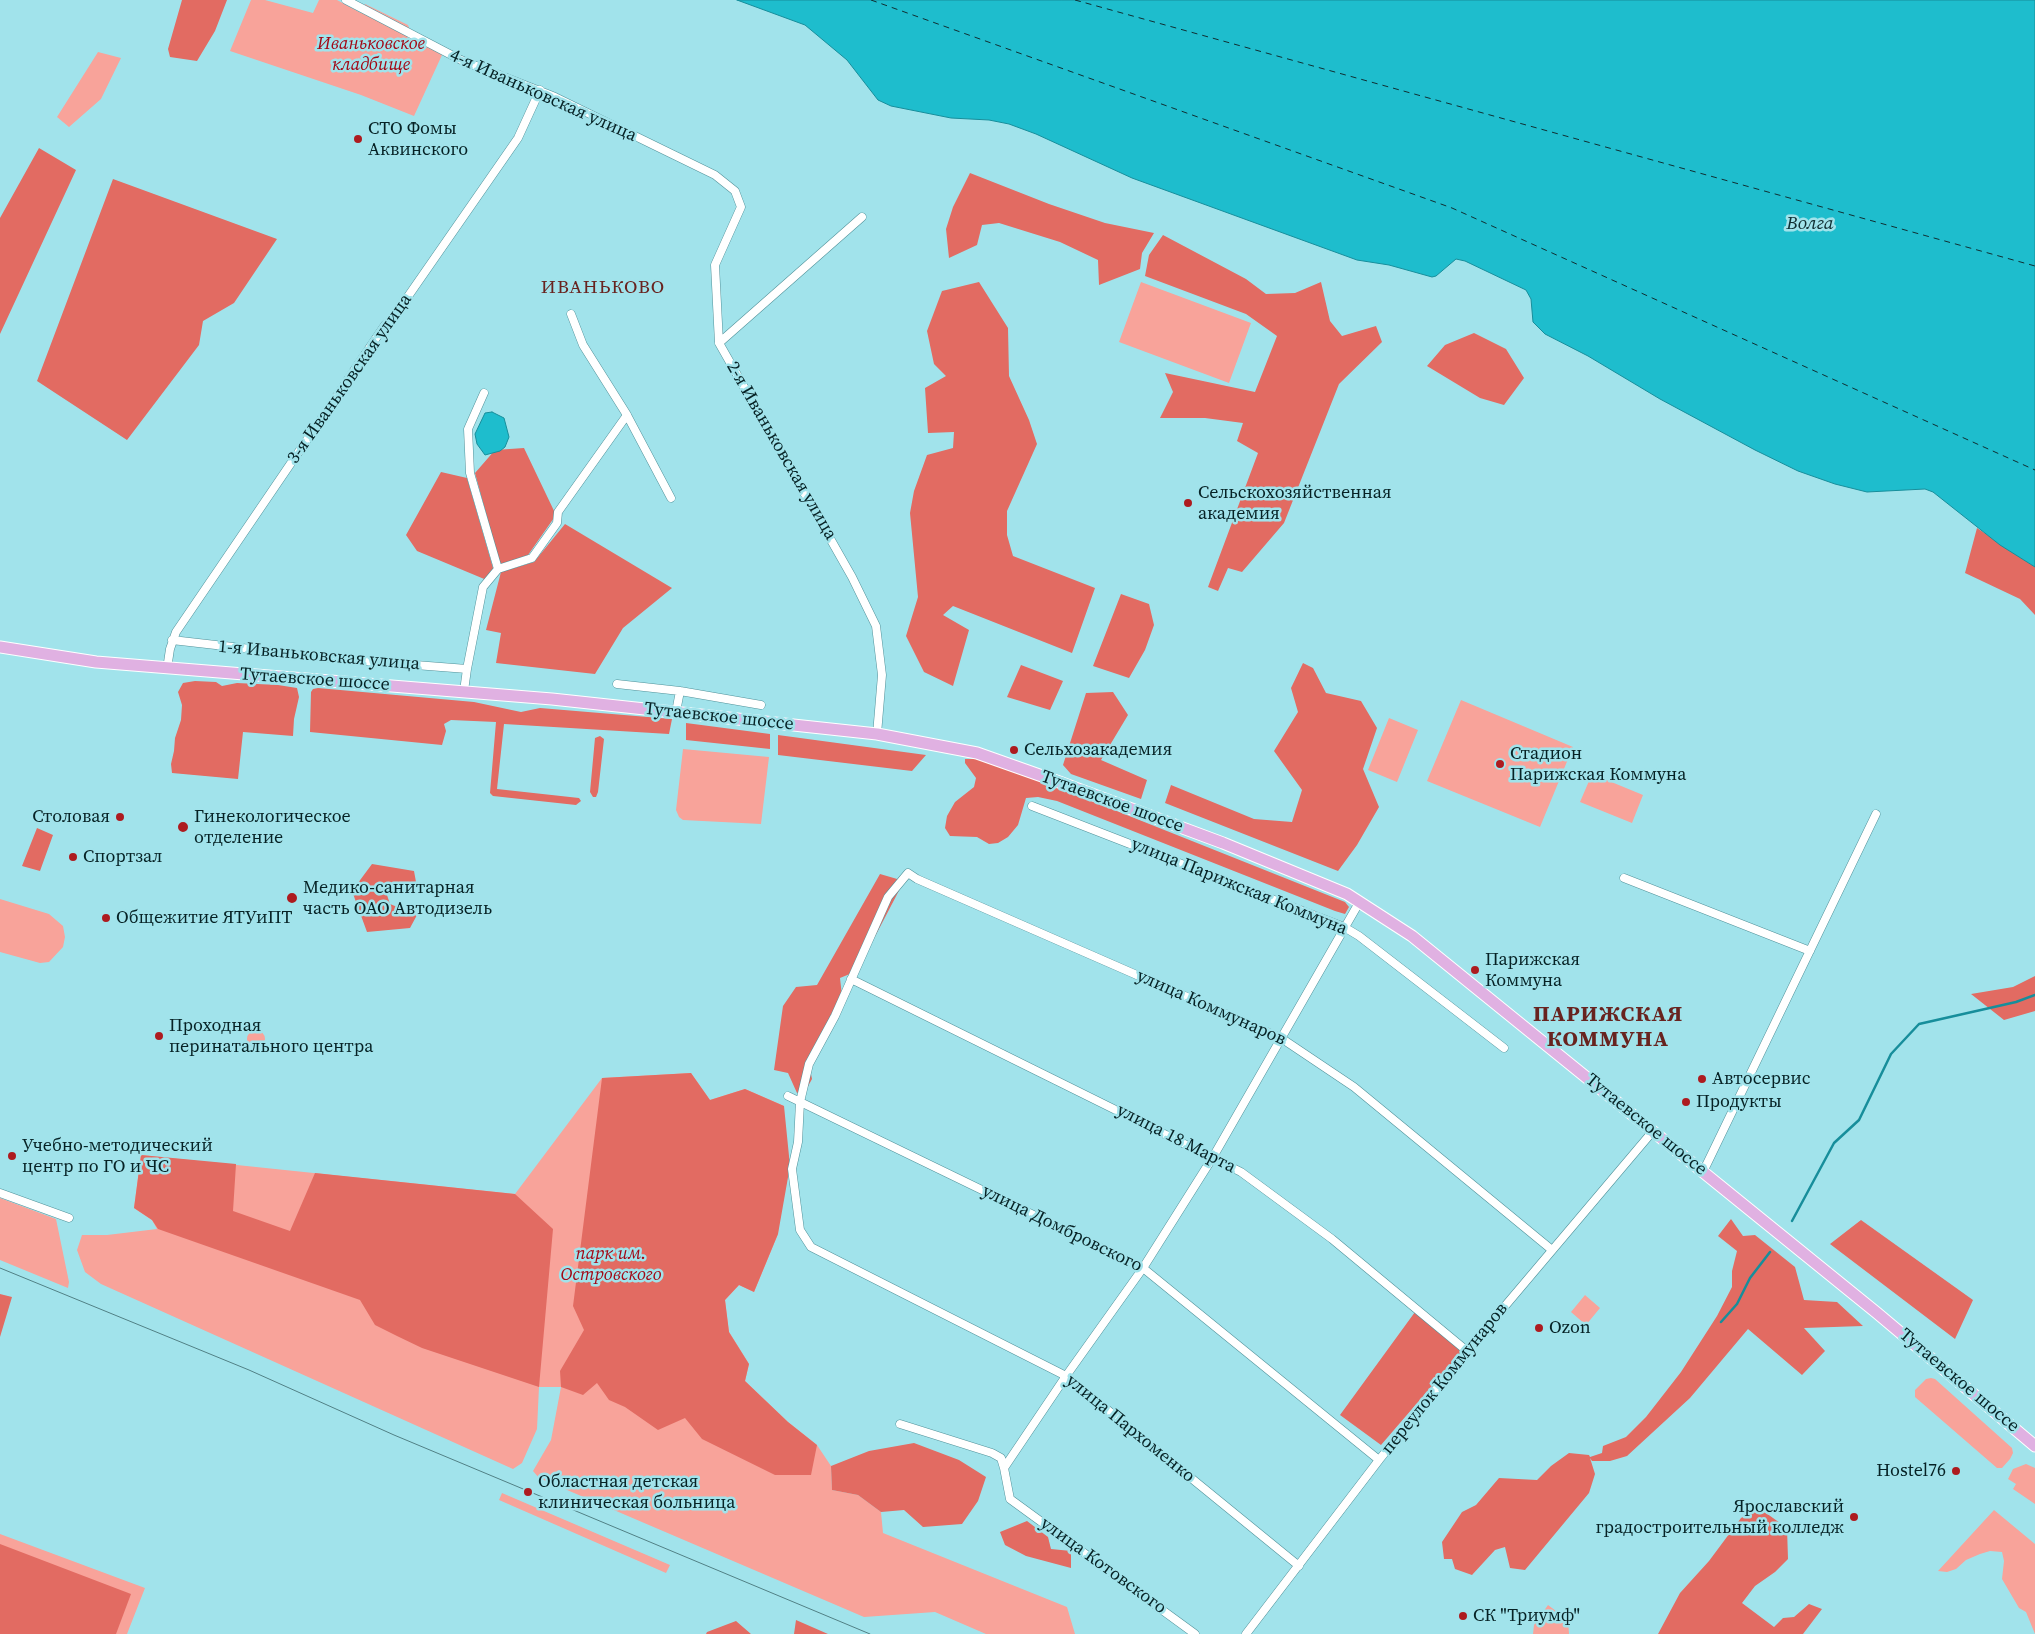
<!DOCTYPE html>
<html>
<head>
<meta charset="utf-8">
<style>
	body { margin:0 }
	canvas { display:block; background:#a1e3eb }
</style>
</head>
<body>
<canvas width="2035" height="1634"></canvas>
<script>
const g = document.querySelector('canvas').getContext('2d');
g.lineJoin = 'round';
function paint(path, color) { g.fillStyle = color; g.fill(path, 'evenodd'); }
const toPath = rows => new Path2D(rows.map(r => 'M' + r).join(''));
function trace(path, color, width, dash) { g.strokeStyle = color; g.lineWidth = width; g.lineCap = dash ? 'butt' : 'round'; g.setLineDash(dash || []); g.stroke(path); }
function drawText(font, color, halo, rows, align = 'center') {
  g.font = font + ' "Source Serif 4",serif'; g.lineWidth = 5; g.setLineDash([]); g.textBaseline = 'middle'; g.strokeStyle = halo; g.fillStyle = color; for (const [text, x, y, turn = 0] of rows) {
    g.save(); g.translate(x, y); g.rotate((+turn || 0) * Math.PI / 180); g.textAlign = isNaN(turn) ? turn : align; if (halo) g.strokeText(text, 0, 0); g.fillText(text, 0, 0); g.restore();
  }
}
paint(toPath([
	[251,0,265,0,313,13,319,0,337,0,361,13,365,4,408,25,412,35,442,55,414,116,361,95,230,51],
	[98,52,121,58,101,99,69,127,57,117],
	[1141,282,1251,323,1229,383,1119,342],
	[1461,700,1573,747,1540,827,1427,781],
	[1389,718,1418,730,1397,782,1368,770],
	[683,749,769,757,761,824,683,820,679,817,676,810],
	[1592,774,1643,795,1632,823,1580,802],
	[0,899,49,914,63,926,65,937,63,947,49,962,40,963,0,952],
	'247 1039a9 9 0 1 1 18 0a9 9 0 1 1-18 0Z',
	[691,1073,710,1100,745,1089,784,1106,778,1234,754,1292,739,1285,725,1300,729,1332,749,1364,745,1381,788,1422,817,1445,831,1466,832,1490,858,1495,881,1512,883,1533,1067,1607,1075,1634,986,1634,935,1612,864,1617,539,1478,533,1471,551,1440,561,1387,539,1387,537,1429,522,1463,513,1469,101,1284,85,1272,77,1250,82,1235,107,1235,157,1229,152,1220,134,1208,141,1155,515,1194,602,1078],
	[0,1198,56,1219,69,1282,68,1288,0,1260],
	[1585,1295,1600,1308,1586,1325,1571,1312],
	[1931,1378,1935,1379,2012,1448,2013,1453,2010,1459,2002,1468,1997,1468,1915,1397,1915,1390,1926,1379],
	[2026,1464,2035,1468,2035,1504,2013,1489,2016,1484,2008,1479,2013,1469],
	[502,1493,670,1565,666,1573,499,1500],
	[1994,1510,2035,1544,2035,1634,2026,1612,2019,1608,2002,1579,2004,1561,2002,1552,1990,1551,1980,1554,1966,1560,1956,1569,1947,1572,1938,1571],
	[0,1534,145,1588,127,1634,0,1634],
	[1548,1605,1568,1620,1569,1634,1533,1634,1534,1625]
]), '#f8a39a');
paint(toPath([
	[182,0,227,0,215,31,197,61,170,57,168,49],
	[39,148,76,170,0,334,0,218],
	[970,173,1049,204,1105,223,1154,233,1142,253,1140,269,1099,285,1098,260,1060,242,999,223,982,225,977,245,949,258,946,229,953,207],
	[113,179,277,239,234,303,203,321,199,345,127,440,37,381],
	[1163,235,1246,279,1266,294,1295,293,1321,282,1330,321,1342,336,1376,326,1382,342,1339,384,1284,523,1242,572,1228,568,1218,591,1208,587,1258,453,1237,441,1243,423,1205,418,1160,418,1173,392,1165,373,1255,392,1277,336,1246,314,1145,276,1149,255],
	[979,282,1008,328,1009,376,1029,420,1037,444,1007,511,1007,535,1013,556,1095,588,1072,653,953,606,943,615,969,630,953,686,924,672,906,636,918,597,910,513,914,491,927,455,953,448,954,432,928,433,925,388,946,376,934,364,927,331,942,291],
	[1474,333,1506,349,1524,378,1504,405,1480,398,1427,366,1445,345],
	[524,448,556,515,528,555,500,565,475,473,495,450],
	[441,472,467,478,493,568,489,581,417,551,406,535],
	[565,524,672,588,623,628,595,674,496,663,501,633,486,630,501,572,534,562],
	[1977,528,2035,567,2035,615,2020,599,1965,573],
	[1121,594,1149,604,1154,625,1145,650,1129,678,1093,666],
	[1303,663,1313,668,1326,693,1361,701,1377,728,1363,769,1379,807,1357,845,1338,871,1165,803,1171,785,1254,819,1292,822,1302,790,1274,751,1298,712,1291,688],
	[1021,665,1063,681,1050,710,1007,697],
	[195,681,216,682,222,686,237,683,278,685,297,688,299,697,294,719,293,736,243,732,238,779,172,773,171,764,174,751,175,738,181,720,182,705,178,692,183,683],
	[318,688,474,702,521,712,540,708,672,719,669,734,504,724,497,789,579,798,581,801,576,805,493,796,490,793,496,722,451,720,444,724,446,731,442,745,310,732,311,692,313,689],
	[1113,692,1128,715,1101,760,1147,780,1141,799,1071,774,1063,765,1086,693],
	[686,723,770,734,770,749,686,740],
	[778,735,926,755,912,771,778,755],
	[600,736,604,739,598,792,596,797,593,797,590,792,595,738],
	[965,759,977,759,1044,782,1345,902,1349,907,1345,914,1335,911,1057,801,1038,797,1026,798,1018,825,1008,837,998,843,989,844,977,837,950,836,945,828,947,816,955,802,974,787,976,778,965,763],
	[37,828,53,835,40,871,22,866],
	[372,864,414,871,416,882,386,892,390,904,417,915,410,928,367,932,352,891],
	[880,874,904,881,857,971,840,978,842,996,809,1064,812,1079,806,1090,797,1093,788,1073,774,1070,783,1006,796,987,817,985],
	[2035,976,2035,1011,2004,1020,1971,994,2013,987],
	[691,1073,710,1100,745,1089,784,1106,790,1166,778,1234,754,1292,739,1285,725,1300,729,1332,749,1364,745,1381,788,1422,817,1445,811,1475,775,1475,702,1439,685,1418,658,1430,625,1407,609,1400,597,1383,583,1395,561,1387,560,1371,584,1330,573,1306,602,1078],
	[141,1155,236,1164,233,1211,290,1231,315,1173,515,1194,553,1229,539,1387,422,1348,397,1336,375,1325,360,1300,158,1229,152,1220,134,1208],
	[1731,1219,1743,1236,1755,1235,1795,1267,1804,1300,1837,1302,1863,1326,1804,1328,1825,1351,1802,1375,1748,1329,1690,1398,1627,1456,1610,1461,1592,1461,1590,1458,1595,1474,1589,1493,1525,1570,1510,1568,1505,1547,1495,1550,1472,1575,1455,1569,1452,1559,1444,1559,1442,1542,1462,1512,1476,1505,1499,1478,1537,1480,1551,1466,1569,1453,1589,1455,1590,1457,1602,1453,1603,1446,1626,1437,1646,1417,1681,1372,1717,1316,1732,1287,1732,1271,1737,1251,1718,1236],
	[1861,1220,1973,1300,1955,1339,1830,1244],
	[0,1294,12,1297,0,1337],
	[1415,1312,1462,1351,1381,1445,1340,1415],
	[914,1443,959,1460,986,1477,978,1501,962,1524,923,1527,904,1510,881,1512,858,1495,832,1490,831,1466,869,1451],
	[1756,1509,1766,1513,1787,1528,1788,1559,1775,1572,1755,1586,1742,1603,1774,1627,1783,1618,1794,1617,1809,1604,1822,1609,1803,1634,1658,1634,1680,1593,1709,1561,1741,1518],
	[1027,1521,1048,1537,1051,1549,1071,1551,1071,1568,1026,1556,1005,1545,1000,1532],
	[0,1544,131,1594,116,1634,0,1634],
	[796,1620,828,1634,794,1634],
	[736,1621,751,1634,706,1634,707,1632]
]), '#e26b62');
const water = toPath([
	[737,0,2035,0,2035,567,2000,545,1933,492,1925,489,1867,492,1835,484,1798,471,1755,450,1660,399,1588,356,1545,334,1533,322,1531,299,1526,290,1465,261,1456,259,1436,276,1432,277,1389,265,1357,260,1132,178,1036,134,1009,124,989,120,951,118,891,106,878,100,847,60,805,25,737,0],
	[492,412,504,418,509,437,505,447,500,451,485,455,477,444,475,434,485,413,492,412]
]);
paint(water, '#1ebdcd');
trace(water, '#178e9b', 1);
trace(toPath([
	[1792,1221,1834,1143,1859,1120,1891,1054,1919,1024,2016,1002,2035,995],
	[1721,1322,1737,1304,1750,1278,1770,1252]
]), '#178e9b', 2.5);
trace(toPath([
	[871,0,1452,208,2035,470],
	[1075,0,2035,266]
]), '#102e32', 1, [6, 5]);
const minor = toPath([
	[346,0,461,60,555,97,715,175,735,191,741,207,715,265,719,343,852,577,876,626,882,675,877,734],
	[571,314,583,345,627,415,671,498],
	[719,343,862,217],
	[498,569,532,558,557,523,558,512,627,415],
	[172,640,338,659,467,669],
	[167,669,170,649,176,632,385,325,393,318,518,138,540,90],
	[617,684,680,691,761,705],
	[464,691,467,669,483,587,498,569,470,473,468,429,484,393],
	[676,712,680,691],
	[1032,806,1344,927,1359,936,1504,1048],
	[1624,878,1810,951],
	[851,979,1241,1172,1332,1239,1467,1351],
	[788,1096,1143,1268,1379,1460],
	[1703,1172,1876,814],
	[0,1193,69,1218],
	[900,1424,992,1453,1001,1458,1004,1468],
	[1299,1566,1066,1376,811,1247,800,1230,792,1169,798,1142,800,1102,809,1064,835,1016,888,897,908,873,917,879,1281,1038,1354,1087,1552,1250],
	[1195,1634,1010,1499,1004,1468,1066,1376,1143,1268,1213,1157,1360,901],
	[1246,1634,1379,1460,1467,1351,1653,1131]
]);
const primary = toPath([
	[0,647,96,662,552,699,877,734,977,753,1059,782,1223,843,1347,894,1412,936,1877,1313,2035,1446]
]);
trace(minor, '#51929a', 9);
trace(primary, '#fff', 13);
trace(minor, '#fff', 8);
trace(primary, '#e0b1e2', 11);
trace(toPath([
	[0,1268,249,1370,394,1435,870,1634]
]), '#518085', 1);
for (const [x, y, r, color] of [
	[358,139,5,"#ad1b1f"],
	[1188,503,5,"#ad1b1f"],
	[1014,750,5,"#ad1b1f"],
	[1500,764,5,"#ad1b1f"],
	[120,817,5,"#ad1b1f"],
	[183,827,6,"#ad1b1f"],
	[73,857,5,"#ad1b1f"],
	[292,898,6,"#ad1b1f"],
	[106,918,5,"#ad1b1f"],
	[1475,970,5,"#ad1b1f"],
	[159,1036,5,"#ad1b1f"],
	[1702,1079,5,"#ad1b1f"],
	[1686,1102,5,"#ad1b1f"],
	[12,1156,5,"#ad1b1f"],
	[1539,1328,5,"#ad1b1f"],
	[1956,1471,5,"#ad1b1f"],
	[528,1492,5,"#ad1b1f"],
	[1854,1517,5,"#ad1b1f"],
	[1463,1616,5,"#ad1b1f"]
]) { const dot = new Path2D(); dot.arc(x, y, r, 0, 2 * Math.PI); g.fillStyle = color; g.fill(dot); trace(dot, '#a1e3eb', 2); }
drawText('italic 18px', '#a30714', '#a1e3eb', [
	["Иваньковское",371,44],
	["кладбище",371,65],
	["парк им.",611,1254],
	["Островского",611,1275]
]);
drawText('18px', '#062225', '#a1e3eb', [
	["4-я Иваньковская улица",543,96,24],
	["3-я Иваньковская улица",350,379,-55],
	["2-я Иваньковская улица",781,451,60],
	["1-я Иваньковская улица",319,656,5],
	["Тутаевское шоссе",315,680,4],
	["Тутаевское шоссе",719,717,6],
	["Тутаевское шоссе",1112,802,20],
	["улица Парижская Коммуна",1239,887,22],
	["улица Коммунаров",1211,1008,24],
	["Тутаевское шоссе",1646,1125,39],
	["улица 18 Марта",1176,1139,27],
	["улица Домбровского",1062,1229,26],
	["переулок Коммунаров",1445,1379,-51],
	["Тутаевское шоссе",1959,1381,40],
	["улица Пархоменко",1130,1429,39],
	["улица Котовского",1103,1566,36]
]);
drawText('18px', '#062225', '#a1e3eb', [
	["СТО Фомы",368,129],
	["Аквинского",368,150],
	["Сельскохозяйственная",1198,493],
	["академия",1198,514],
	["Сельхозакадемия",1024,750],
	["Стадион",1510,754],
	["Парижская Коммуна",1510,775],
	["Столовая",110,817,"right"],
	["Гинекологическое",194,817],
	["отделение",194,838],
	["Спортзал",83,857],
	["Медико-санитарная",303,888],
	["часть ОАО Автодизель",303,909],
	["Общежитие ЯТУиПТ",116,918],
	["Парижская",1485,960],
	["Коммуна",1485,981],
	["Проходная",169,1026],
	["перинатального центра",169,1047],
	["Автосервис",1712,1079],
	["Продукты",1696,1102],
	["Учебно-методический",22,1146],
	["центр по ГО и ЧС",22,1167],
	["Ozon",1549,1328],
	["Hostel76",1946,1471,"right"],
	["Областная детская",538,1482],
	["клиническая больница",538,1503],
	["Ярославский",1844,1507,"right"],
	["градостроительный колледж",1844,1528,"right"],
	["СК \"Триумф\"",1473,1616]
], 'left');
drawText('italic 19px', '#102e32', '#a1e3eb', [
	["Волга",1810,224]
]);
g.letterSpacing = '1px';
drawText('19px', '#68231f', '#a1e3eb', [
	["ИВАНЬКОВО",603,288]
]);
g.letterSpacing = '0px';
g.letterSpacing = '1px';
drawText('bold 22px', '#68231f', '#a1e3eb', [
	["ПАРИЖСКАЯ",1608,1015],
	["КОММУНА",1608,1040]
]);
g.letterSpacing = '0px';
</script>
</body>
</html>
